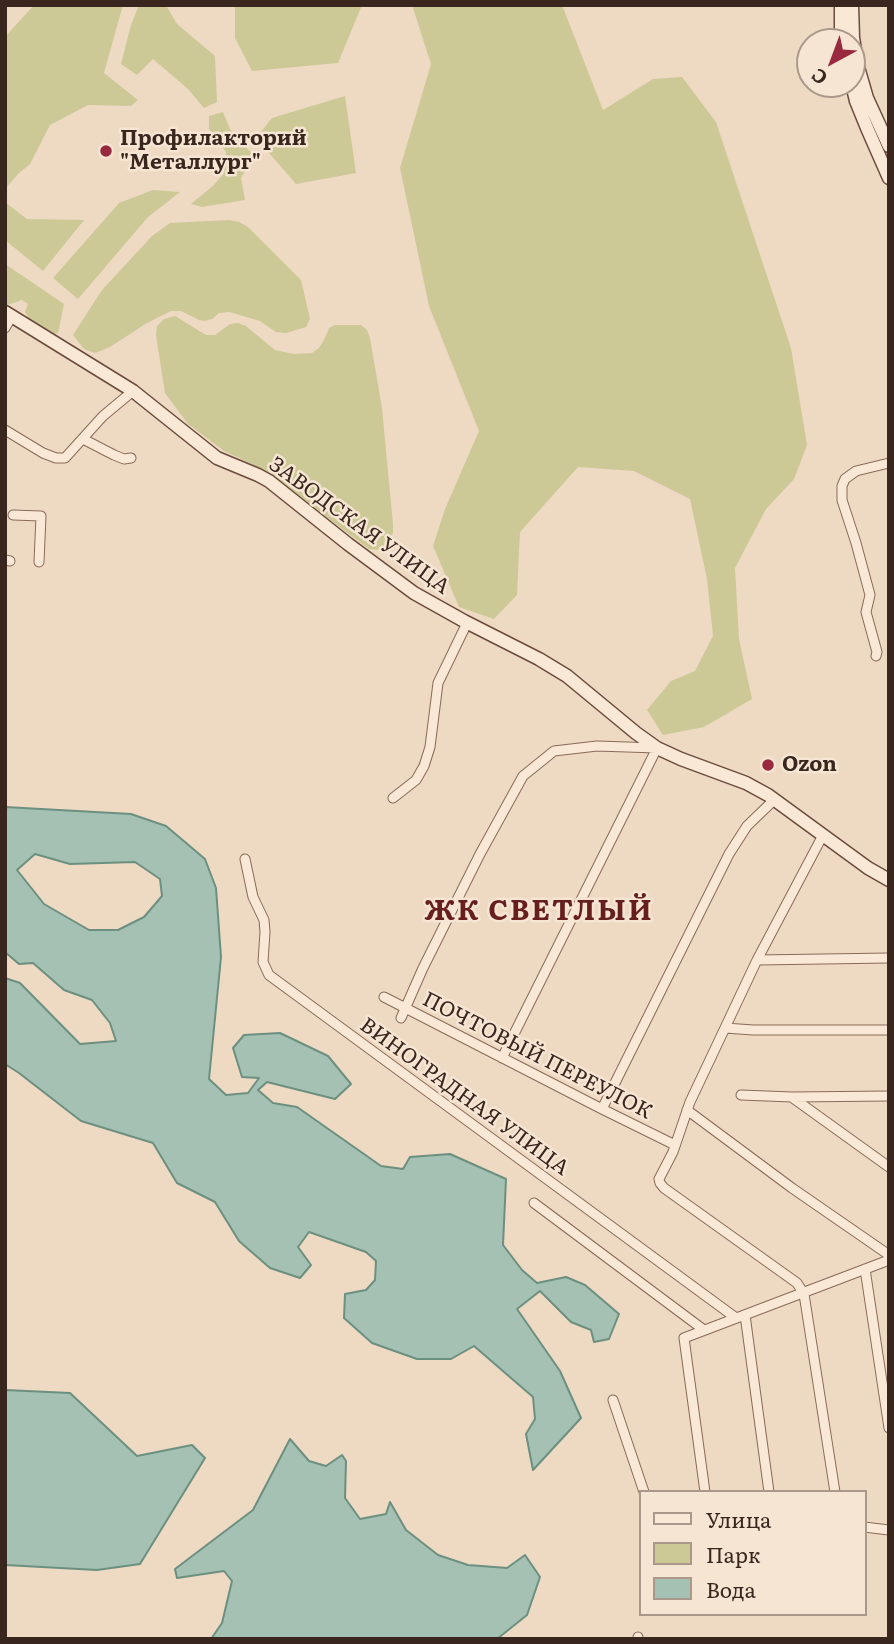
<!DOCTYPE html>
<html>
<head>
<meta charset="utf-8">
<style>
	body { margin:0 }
	#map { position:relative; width:894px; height:1644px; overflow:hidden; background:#eed9c3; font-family:Literata,serif }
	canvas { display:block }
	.frame { position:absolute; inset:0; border:7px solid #39261e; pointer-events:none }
	.legend { position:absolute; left:639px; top:1490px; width:228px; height:126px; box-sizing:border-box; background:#f6e5d3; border:2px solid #aa998b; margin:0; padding:9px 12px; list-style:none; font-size:21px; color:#39261e }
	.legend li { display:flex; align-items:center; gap:14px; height:35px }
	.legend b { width:35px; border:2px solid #aa998b }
	.north { position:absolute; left:796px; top:28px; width:70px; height:70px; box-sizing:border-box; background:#f6e5d3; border:2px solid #aa998b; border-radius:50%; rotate:221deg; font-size:19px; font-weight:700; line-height:28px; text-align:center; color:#39261e }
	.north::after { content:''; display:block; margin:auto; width:24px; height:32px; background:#99293e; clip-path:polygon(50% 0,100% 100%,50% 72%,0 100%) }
</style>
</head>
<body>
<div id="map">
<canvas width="894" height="1644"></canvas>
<div class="frame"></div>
<ul class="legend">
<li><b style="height:9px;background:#f9e8d6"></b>Улица</li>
<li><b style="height:19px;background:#cdc997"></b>Парк</li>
<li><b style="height:19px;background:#a5c1b4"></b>Вода</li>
</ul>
<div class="north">С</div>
</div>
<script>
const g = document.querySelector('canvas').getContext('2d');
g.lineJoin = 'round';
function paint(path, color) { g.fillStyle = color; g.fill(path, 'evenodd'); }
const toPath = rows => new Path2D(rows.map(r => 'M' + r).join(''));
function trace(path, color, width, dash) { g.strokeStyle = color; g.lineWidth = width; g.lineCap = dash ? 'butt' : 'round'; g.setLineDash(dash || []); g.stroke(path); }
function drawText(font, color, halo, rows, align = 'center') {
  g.font = font + ' Literata,serif'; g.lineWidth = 5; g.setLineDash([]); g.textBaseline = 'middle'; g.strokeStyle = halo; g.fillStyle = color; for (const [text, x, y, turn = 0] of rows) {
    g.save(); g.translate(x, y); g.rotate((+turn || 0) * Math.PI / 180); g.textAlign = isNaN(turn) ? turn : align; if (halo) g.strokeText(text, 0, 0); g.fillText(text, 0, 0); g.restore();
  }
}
paint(toPath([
	[34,5,123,5,104,73,138,100,131,106,88,105,50,125,30,164,18,174,5,189,5,37],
	[139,5,166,5,177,24,215,56,217,102,204,108,188,89,153,59,137,75,121,64,131,25],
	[235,5,362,5,338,63,252,71,235,38],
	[412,5,562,5,603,110,653,79,682,77,716,122,791,348,807,445,794,479,766,509,735,568,739,639,752,699,704,727,663,735,647,710,671,681,695,671,713,636,707,579,690,499,634,471,578,467,520,532,517,595,494,619,459,607,433,546,445,509,479,431,429,306,400,168,431,64],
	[345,96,356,173,296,184,256,138,272,118],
	[223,112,230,129,254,156,241,178,245,200,202,207,191,204,214,185,224,173,226,152,209,129,209,116],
	[153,190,180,192,148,217,78,299,53,278,119,203],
	[5,202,27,219,84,220,43,271,5,240],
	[229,220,239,222,248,227,301,280,310,319,306,327,286,333,276,332,260,321,229,312,219,313,212,319,205,321,199,320,181,311,171,311,147,323,110,347,95,353,84,349,73,335,102,290,152,236,170,223],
	[5,264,64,304,58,333,52,335,30,320,25,312,28,304,22,300,7,305,5,304],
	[175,316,206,335,215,335,230,324,238,323,246,326,275,350,294,354,312,353,319,348,325,338,329,328,335,325,361,325,367,330,370,338,382,408,393,524,393,533,381,550,369,549,262,469,224,451,188,424,165,393,156,335,157,326,164,319]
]), '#cdc997');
const water = toPath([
	[5,807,131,814,166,826,205,859,216,888,221,957,209,1079,226,1095,248,1093,259,1078,242,1077,233,1048,244,1035,280,1033,328,1056,351,1084,335,1099,267,1082,258,1090,273,1103,297,1107,381,1166,403,1169,410,1157,450,1154,506,1179,503,1245,522,1270,537,1283,566,1277,585,1285,619,1314,609,1339,594,1342,591,1330,571,1322,540,1291,517,1309,560,1371,581,1418,533,1470,526,1434,535,1419,533,1397,474,1346,451,1359,417,1359,372,1343,344,1318,345,1294,366,1290,375,1280,376,1261,366,1252,309,1232,298,1247,311,1265,300,1278,270,1268,239,1241,215,1202,177,1183,153,1143,81,1121,19,1073,5,1064,5,978,20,983,80,1044,116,1041,110,1023,92,1000,64,990,33,963,19,964,5,952,5,807],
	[35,854,70,864,135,862,160,879,162,896,144,917,118,930,89,930,44,904,17,870,35,854],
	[5,1390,70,1393,137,1456,192,1445,205,1458,140,1564,97,1570,5,1565,5,1390],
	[290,1439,309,1461,326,1466,342,1455,346,1461,345,1498,360,1519,386,1514,390,1502,406,1530,438,1555,468,1565,507,1568,525,1555,540,1577,527,1615,497,1639,211,1639,222,1623,232,1581,224,1571,177,1578,175,1569,253,1510,290,1439]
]);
paint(water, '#a5c1b4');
trace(water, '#6c9080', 2);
const street = toPath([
	[5,328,12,316],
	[5,430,43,453,56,458,65,458,103,416,133,391],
	[83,439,114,455,124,459,131,458],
	[13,515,41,516,39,562],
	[5,560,10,561],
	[876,656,877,652,866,612,870,595,856,543,842,500,842,486,845,479,856,471,889,463],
	[393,798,416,780,424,766,430,747,438,683,467,623],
	[823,835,757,960,690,1102,673,1152,659,1179,660,1183,664,1188,797,1283,804,1294,835,1492],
	[245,859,253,897,264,920,265,932,263,962,269,975,736,1318],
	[757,960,889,958],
	[384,997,602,1109,675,1145],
	[401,1018,423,968,480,854,523,776,554,751,597,746,657,748,502,1058],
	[725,1028,753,1030,889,1030],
	[741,1095,792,1097,889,1096],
	[793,1098,889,1167],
	[602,1109,729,854,747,826,775,799],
	[687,1110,792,1188,889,1255],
	[534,1203,704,1330],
	[865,1269,889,1428],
	[745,1315,769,1492],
	[613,1400,644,1492],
	[705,1492,684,1338,889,1260],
	[864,1527,889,1530],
	[638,1639,638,1637]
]);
const secondary = toPath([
	[841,5,841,33,843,42],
	[852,5,853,38,858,67,867,98,889,146],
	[852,84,856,101,867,128,889,178],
	[5,312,133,391,217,458,258,475,269,481,348,544,414,593,464,621,539,659,567,676,636,733,657,748,681,759,746,783,768,795,868,868,889,880]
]);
trace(street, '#896a59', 11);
trace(secondary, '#6b4b3d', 15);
trace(street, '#f9e8d6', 9);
trace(secondary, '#f9e8d6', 12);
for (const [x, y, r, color] of [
	[106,151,7,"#99293e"],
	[768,765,7,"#99293e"]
]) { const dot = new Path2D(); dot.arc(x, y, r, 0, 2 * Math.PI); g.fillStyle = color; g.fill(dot); trace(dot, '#f6e5d3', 2.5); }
drawText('bold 21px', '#39261e', '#f6e5d3', [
	["Профилакторий",120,139],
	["\"Металлург\"",120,163],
	["Ozon",782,765]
], 'left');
drawText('21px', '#39261e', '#f6e5d3', [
	["ЗАВОДСКАЯ УЛИЦА",359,526,36],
	["ПОЧТОВЫЙ ПЕРЕУЛОК",537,1056,27],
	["ВИНОГРАДНАЯ УЛИЦА",464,1097,36]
]);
g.letterSpacing = '2px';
drawText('bold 28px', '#661f1d', '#f6e5d3', [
	["ЖК СВЕТЛЫЙ",539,912]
]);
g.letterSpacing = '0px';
</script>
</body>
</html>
